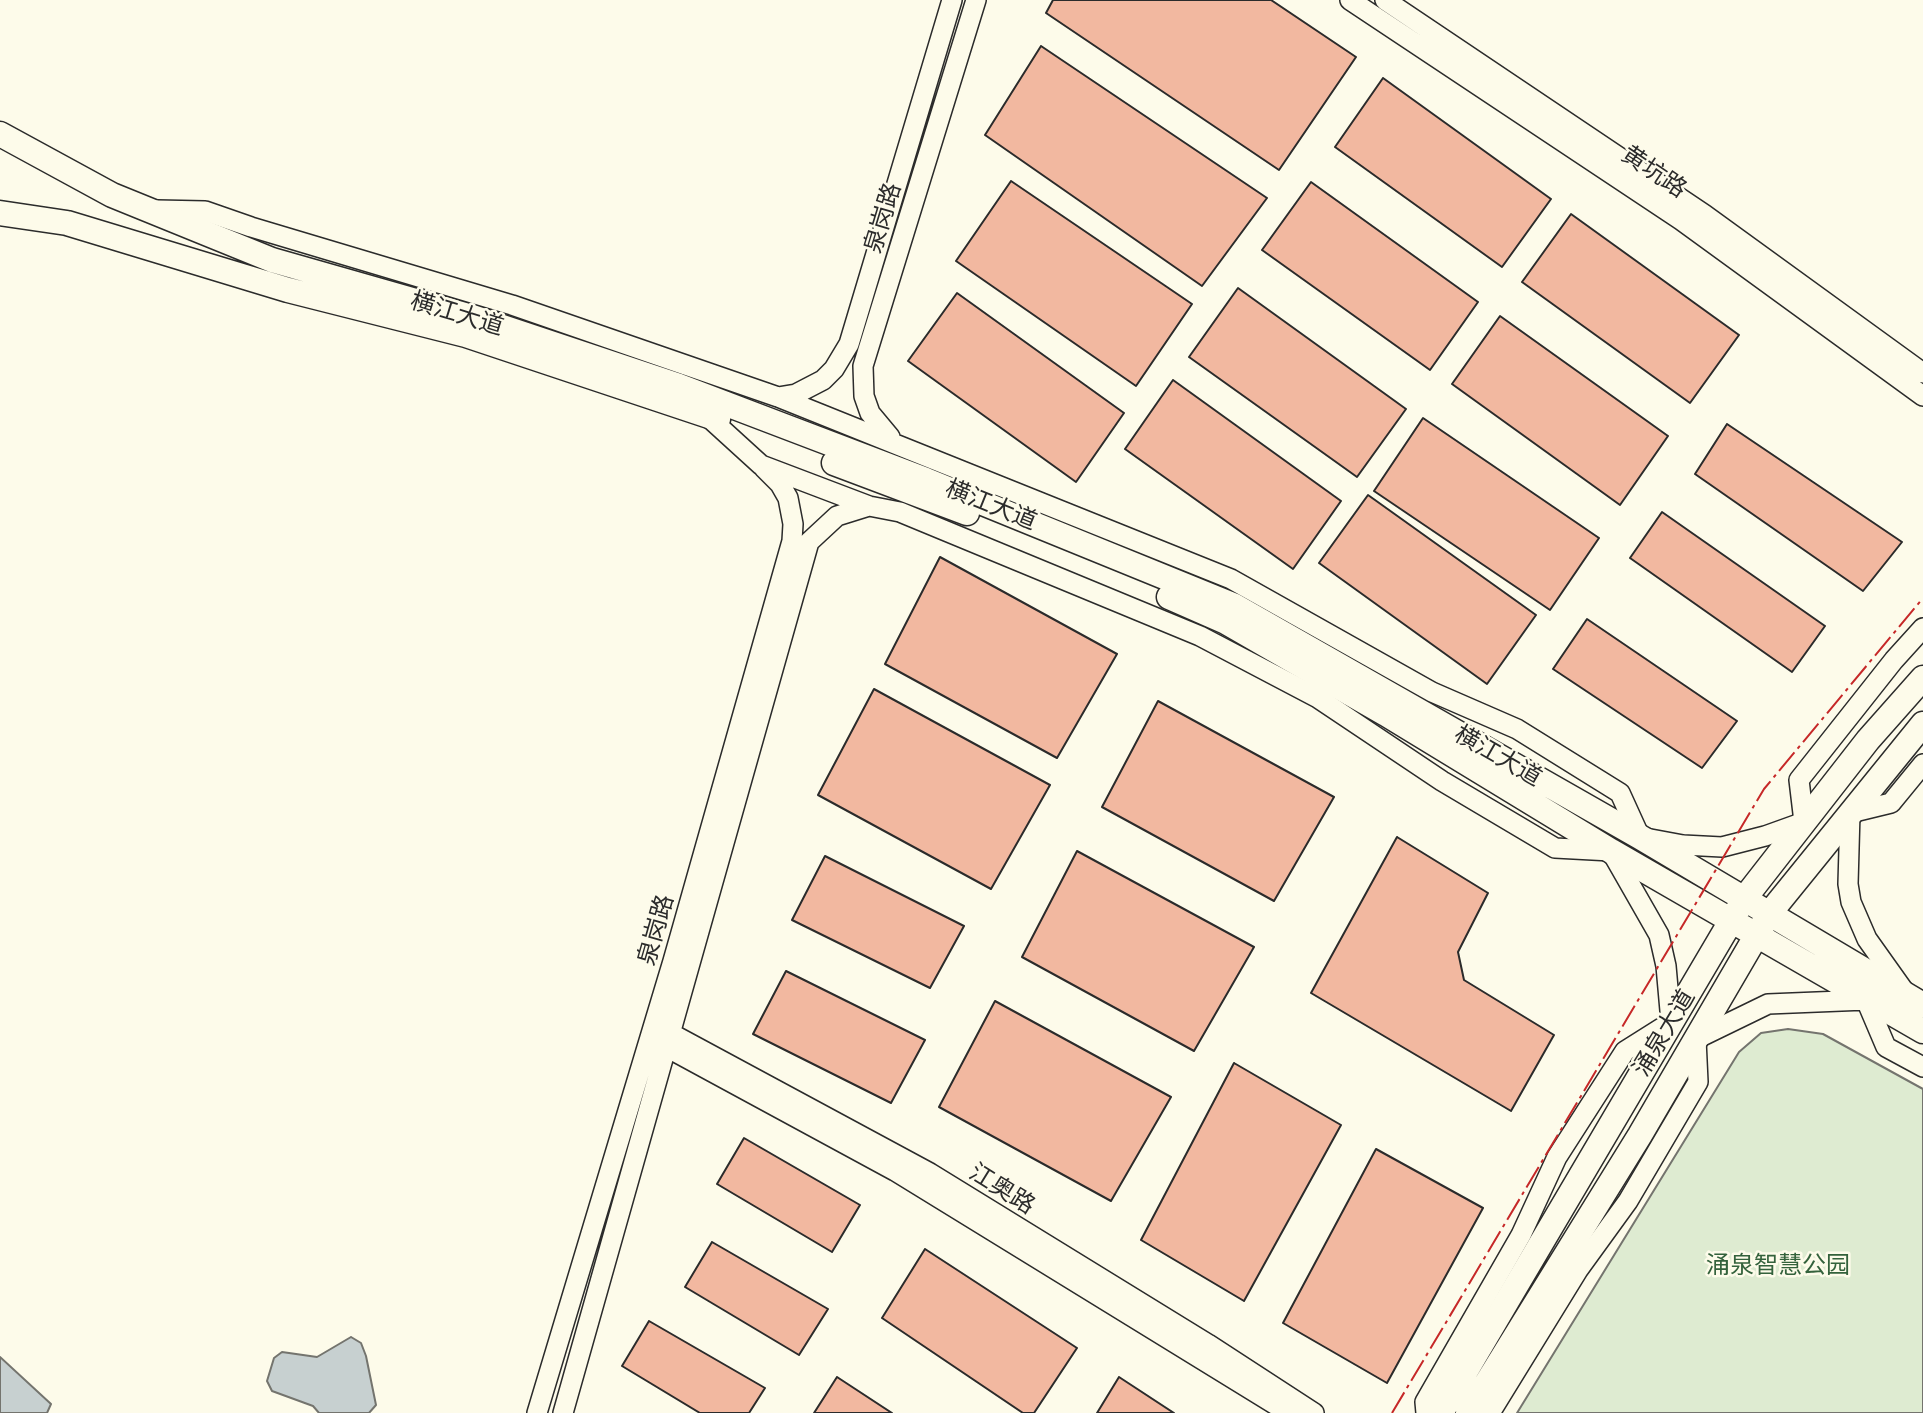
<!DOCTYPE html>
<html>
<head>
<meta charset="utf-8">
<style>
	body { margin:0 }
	canvas { display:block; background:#fdfbea }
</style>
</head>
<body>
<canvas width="1923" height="1413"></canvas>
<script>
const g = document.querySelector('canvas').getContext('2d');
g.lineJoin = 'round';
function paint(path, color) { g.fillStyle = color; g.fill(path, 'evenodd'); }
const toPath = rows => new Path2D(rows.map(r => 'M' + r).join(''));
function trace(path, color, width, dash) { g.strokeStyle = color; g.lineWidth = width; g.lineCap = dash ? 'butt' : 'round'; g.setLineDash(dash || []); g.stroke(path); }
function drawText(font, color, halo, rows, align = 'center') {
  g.font = font + ' "Public Sans","Noto Sans SC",sans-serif'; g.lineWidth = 5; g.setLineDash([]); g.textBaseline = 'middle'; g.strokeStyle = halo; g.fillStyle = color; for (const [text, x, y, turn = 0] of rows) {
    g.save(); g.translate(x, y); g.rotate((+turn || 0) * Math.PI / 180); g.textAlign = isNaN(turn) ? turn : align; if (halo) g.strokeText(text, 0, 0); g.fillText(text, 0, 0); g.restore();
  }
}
const green = toPath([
	[1788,1029,1823,1034,1923,1089,1923,1413,1517,1413,1739,1052,1761,1033,1788,1029]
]);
paint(green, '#deebd1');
trace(green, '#74746e', 2);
const water = toPath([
	[351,1337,361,1343,366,1356,376,1405,369,1413,319,1413,313,1406,272,1391,267,1381,274,1358,282,1352,317,1357,351,1337],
	[0,1357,51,1404,47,1413,0,1413,0,1357]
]);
paint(water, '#c7d0d0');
trace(water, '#74746e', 2);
const building = toPath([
	[1053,0,1271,0,1356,57,1279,170,1046,13,1053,0],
	[1041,46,1267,198,1202,286,985,135,1041,46],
	[1383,78,1551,199,1502,267,1335,147,1383,78],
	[1011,181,1192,304,1136,386,956,261,1011,181],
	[1311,182,1478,302,1430,370,1262,250,1311,182],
	[1571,214,1739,335,1690,403,1522,282,1571,214],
	[1238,288,1406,409,1357,477,1189,357,1238,288],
	[957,293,1124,413,1076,482,908,361,957,293],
	[1500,316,1668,436,1620,505,1452,384,1500,316],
	[1173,380,1341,501,1293,569,1125,449,1173,380],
	[1423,418,1599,538,1550,610,1374,491,1423,418],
	[1727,424,1902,542,1863,591,1695,474,1727,424],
	[1368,495,1536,615,1487,684,1319,563,1368,495],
	[1662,512,1825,626,1792,672,1630,558,1662,512],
	[940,557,1117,654,1057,758,885,664,940,557],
	[1587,619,1737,721,1702,768,1553,669,1587,619],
	[874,689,1050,785,991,889,818,795,874,689],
	[1158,701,1334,797,1274,901,1102,807,1158,701],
	[1397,837,1488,893,1458,952,1464,980,1554,1035,1511,1111,1311,993,1397,837],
	[1077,851,1254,947,1194,1051,1022,957,1077,851],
	[825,856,964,926,930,988,792,920,825,856],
	[786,971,925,1040,891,1103,753,1034,786,971],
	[995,1001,1171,1097,1111,1201,939,1107,995,1001],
	[1234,1063,1341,1125,1244,1301,1141,1240,1234,1063],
	[744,1138,860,1205,832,1252,717,1184,744,1138],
	[1376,1149,1483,1208,1387,1383,1283,1323,1376,1149],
	[712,1242,828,1309,799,1355,685,1287,712,1242],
	[925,1249,1077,1348,1034,1413,1023,1413,882,1318,925,1249],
	[649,1321,765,1388,749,1413,700,1413,622,1366,649,1321],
	[837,1377,892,1413,814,1413,837,1377],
	[1119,1377,1174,1413,1097,1413,1119,1377]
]);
paint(building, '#f2b8a0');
trace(building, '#2b2b2b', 2);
const minor = toPath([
	[1350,0,1681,220,1923,396],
	[1385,0,1705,215,1923,373],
	[157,210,205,211,251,227,512,305,778,397,1231,579,1432,692,1517,729,1620,793,1640,837,1683,845,1722,847,1765,836,1804,822,1799,780,1894,660,1923,628],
	[778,397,796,394,823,380,834,369,849,344,952,0],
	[705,414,761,465,869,506,900,512,1200,636,1318,698,1442,781,1555,848,1611,851,1659,935,1666,966,1671,1022,1625,1051,1557,1157,1521,1235,1425,1402,1426,1413],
	[890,437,870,413,864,396,863,366,976,0],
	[1904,991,1867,939,1851,902,1848,884,1850,813,1891,803,1923,764],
	[661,1028,930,1173,1208,1344,1314,1413],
	[657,1042,895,1171,1289,1413],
	[537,1413,673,961,792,541,793,524,788,498,780,484,764,468],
	[563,1413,809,542,837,516,869,506],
	[1490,1413,1578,1270,1628,1201,1698,1082,1696,1039,1768,1004,1866,1000,1886,1047,1923,1067]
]);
const major = toPath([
	[0,134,112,195,272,260,472,317,679,386,926,480,1233,605,1640,837,1923,1005],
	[0,213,67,223,288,290,466,335,718,419],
	[834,463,967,513],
	[1169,597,1226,622,1386,714,1611,851,1923,1031],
	[1441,1413,1744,899,1868,740,1923,678],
	[1468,1413,1640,1135,1769,914,1923,724]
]);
trace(minor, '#2b2b2b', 22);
trace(major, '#2b2b2b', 27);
trace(minor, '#fdfbea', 19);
trace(major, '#fdfbea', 24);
trace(toPath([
	[1392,1413,1764,789,1923,598]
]), '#c62828', 2, [24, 5, 3.5, 5]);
drawText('24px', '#2b2b2b', '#fdfbea', [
	["黄坑路",1654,172,34],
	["泉岗路",883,218,-73],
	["横江大道",457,314,17],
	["横江大道",991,505,22],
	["横江大道",1498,756,30],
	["泉岗路",656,930,-74],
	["涌泉大道",1664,1033,-59],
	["江奥路",1002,1189,32]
]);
drawText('24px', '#34623c', '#fdfbea', [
	["涌泉智慧公园",1778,1266]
]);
</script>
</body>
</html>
